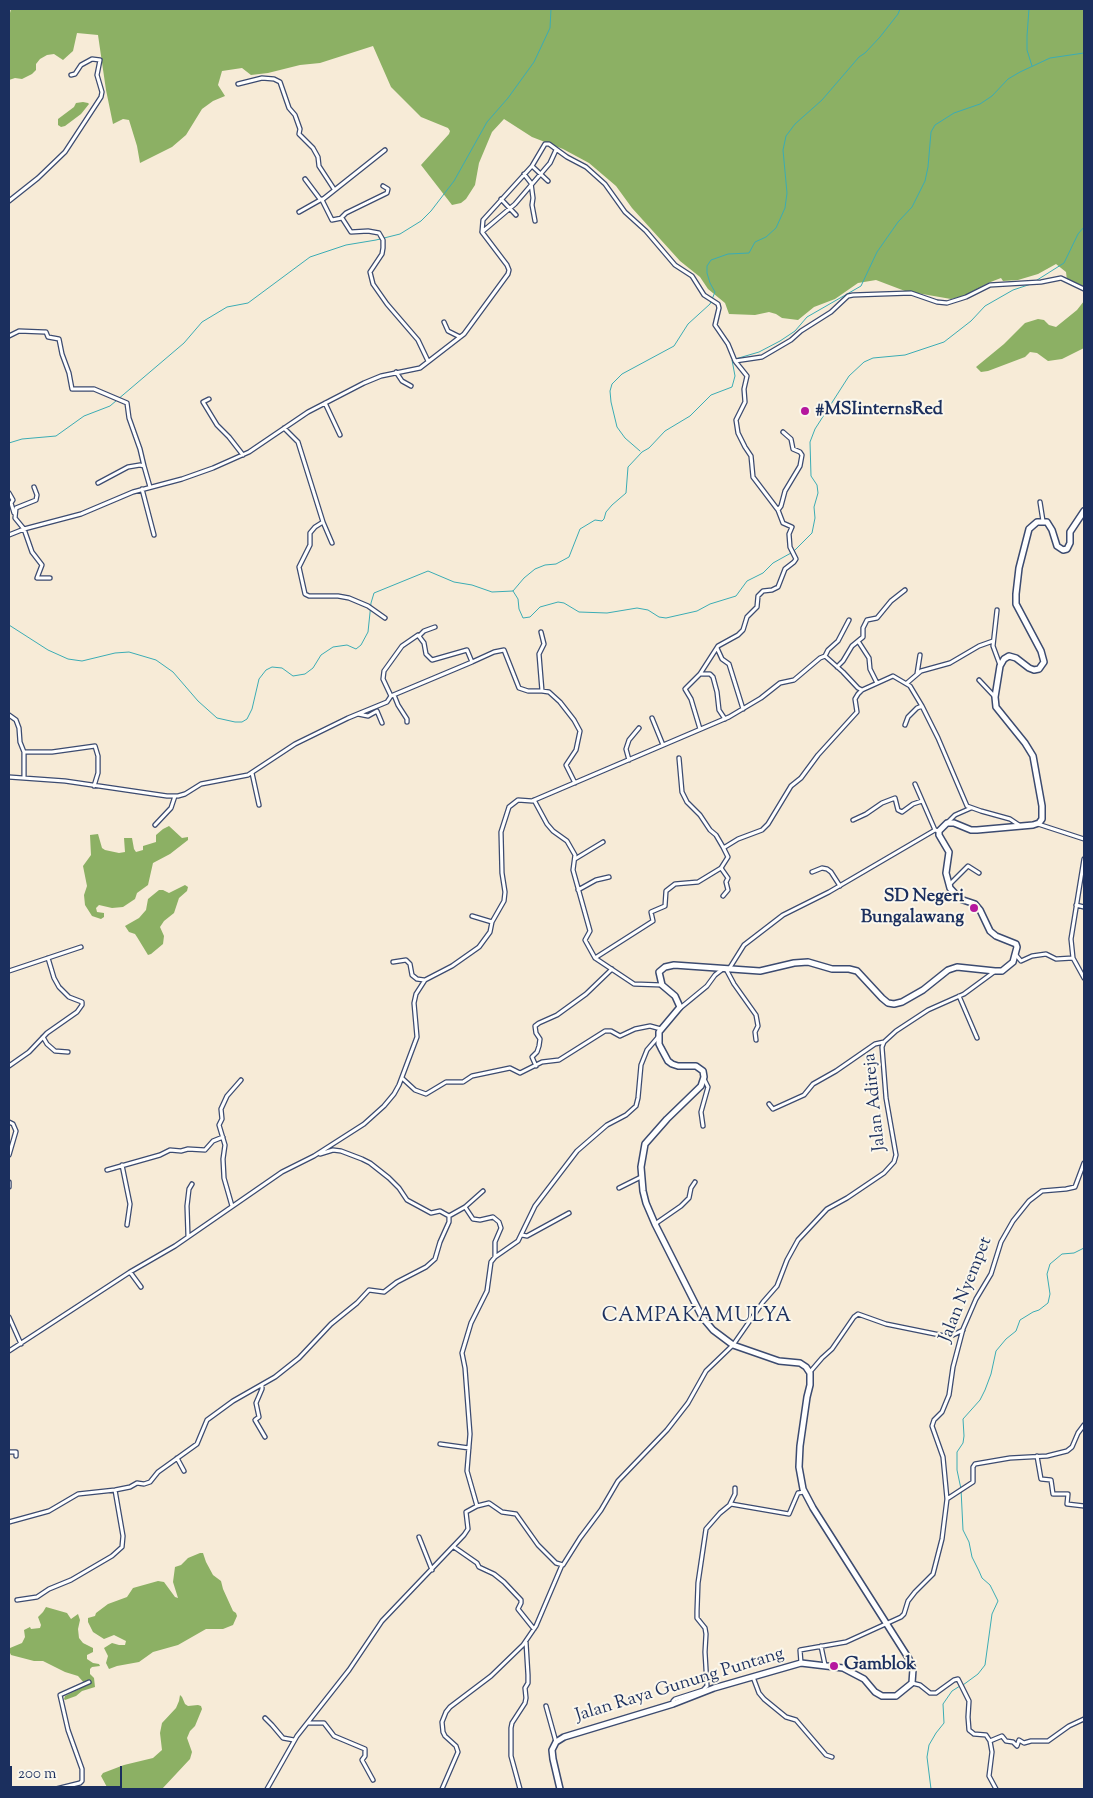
<!DOCTYPE html>
<html>
<head>
<meta charset="utf-8">
<style>
	body { margin:0 }
	#map { position:relative; width:1093px; height:1798px; overflow:hidden; background:#f7ebd7; font-family:"Sorts Mill Goudy",serif }
	canvas { display:block }
	.frame { position:absolute; inset:0; border:10px solid #1b2f5e; pointer-events:none }
	.scale { position:absolute; left:10px; top:1766px; width:112px; height:22px; box-sizing:border-box; border:2px solid #1b2f5e; border-top:0; padding-left:6px; font-size:15px; line-height:18px; white-space:nowrap; color:#1b2f5e; -webkit-text-stroke:4px #fbf7ec; paint-order:stroke }
</style>
</head>
<body>
<div id="map">
<canvas width="1093" height="1798"></canvas>
<div class="frame"></div>
<div class="scale">200 m</div>
</div>
<script>
const g = document.querySelector('canvas').getContext('2d');
g.lineJoin = 'round';
function paint(path, color) { g.fillStyle = color; g.fill(path, 'evenodd'); }
const toPath = rows => new Path2D(rows.map(r => 'M' + r).join(''));
function trace(path, color, width, dash) { g.strokeStyle = color; g.lineWidth = width; g.lineCap = dash ? 'butt' : 'round'; g.setLineDash(dash || []); g.stroke(path); }
function drawText(font, color, halo, rows, align = 'center') {
  g.font = font + ' "Sorts Mill Goudy",serif'; g.lineWidth = 4; g.setLineDash([]); g.textBaseline = 'middle'; g.strokeStyle = halo; g.fillStyle = color; for (const [text, x, y, turn = 0] of rows) {
    g.save(); g.translate(x, y); g.rotate((+turn || 0) * Math.PI / 180); g.textAlign = isNaN(turn) ? turn : align; if (halo) g.strokeText(text, 0, 0); g.fillText(text, 0, 0); g.restore();
  }
}
paint(toPath([
	[11,9,1084,9,1084,288,1067,280,1066,272,1056,264,1038,274,1018,280,1003,281,1001,278,988,283,964,296,951,299,905,291,876,280,858,283,835,299,814,307,798,320,782,318,776,314,769,312,755,315,729,314,725,303,708,289,700,277,680,261,632,208,616,186,589,163,563,149,532,137,504,119,492,132,479,163,475,185,466,199,461,203,452,205,421,165,449,134,450,131,448,128,421,117,391,87,373,46,320,63,300,65,268,73,251,75,242,68,222,71,218,85,225,96,213,101,202,109,186,135,172,147,140,163,137,146,129,120,123,119,113,124,106,90,98,35,77,33,73,51,63,60,54,54,47,55,40,59,36,64,36,70,32,74,22,79,15,78,9,80,9,17],
	[83,102,88,103,89,104,81,114,65,126,61,127,58,125,58,119,74,107,76,103],
	[1084,301,1084,348,1062,359,1048,361,1037,353,1030,352,1025,357,988,371,981,372,976,367,1004,344,1025,323,1038,319,1044,320,1049,325,1056,327,1077,310],
	[169,826,182,838,188,837,188,840,170,854,153,863,148,885,137,893,135,899,123,907,112,908,99,905,96,908,97,912,104,913,104,917,101,919,92,916,85,905,84,895,87,886,83,866,91,855,90,835,98,834,102,848,105,850,119,853,125,852,124,838,132,838,134,849,136,852,143,850,143,846,156,842,156,835,163,829],
	[185,885,188,887,187,891,179,898,174,913,164,921,160,927,164,936,163,944,151,954,148,955,137,937,135,934,129,932,125,926,139,918,146,910,148,899,159,890,163,890,169,893],
	[200,1553,203,1553,206,1562,213,1575,221,1581,223,1589,233,1611,236,1613,237,1616,233,1625,223,1629,206,1629,178,1645,153,1652,139,1662,117,1666,109,1669,106,1663,108,1656,104,1648,112,1643,119,1645,125,1645,126,1641,114,1635,104,1639,93,1632,88,1622,88,1618,95,1616,96,1613,108,1604,127,1597,133,1588,158,1581,164,1582,175,1597,178,1598,173,1582,175,1567,181,1565,188,1558],
	[46,1607,67,1613,71,1619,78,1614,80,1620,78,1629,79,1638,83,1643,93,1648,93,1652,87,1655,87,1659,93,1663,99,1664,100,1666,92,1667,90,1669,90,1674,94,1678,95,1687,82,1691,76,1696,65,1700,64,1699,65,1696,85,1686,85,1684,78,1676,65,1672,43,1661,34,1661,11,1655,9,1651,10,1648,22,1643,25,1637,24,1630,30,1627,31,1629,40,1628,41,1625,38,1617,43,1612],
	[180,1695,182,1697,185,1704,188,1706,198,1705,201,1706,202,1709,195,1726,190,1731,187,1738,192,1752,190,1759,162,1789,108,1789,101,1776,103,1773,124,1765,153,1758,162,1750,160,1733,162,1723,176,1708,179,1701]
]), '#8cb064');
trace(toPath([
	[1029,9,1027,36,1027,50,1032,66],
	[1034,282,1064,263,1078,234,1084,227],
	[9,443,22,439,56,436,84,416,110,406,184,343,202,322,227,307,248,303,310,257,346,245,376,240,400,234,421,221,431,211,454,181,487,122,508,98,534,62,550,28,551,9],
	[640,451,625,438,617,427,611,402,610,391,612,384,622,374,674,346,688,324,710,304,715,292,710,283,707,273,707,266,711,260,728,254,749,253,755,242,766,237,776,228,785,208,787,193,783,150,786,136,795,124,822,100,859,57,865,53,880,37,898,14,900,9],
	[794,551,812,533,815,518,814,507,818,493,817,485,811,476,810,442,815,429,849,376,864,362,873,358,905,355,944,342,971,321,985,306,1013,290,1031,284],
	[513,591,518,599,519,609,523,618,530,617,540,607,558,602,564,603,579,612,607,613,637,608,648,610,659,617,666,618,697,611,710,604,736,596,747,581,763,573,773,563,791,553],
	[9,625,48,650,68,659,82,661,115,653,129,652,156,660,173,672,198,701,217,718,235,722,242,722,247,719,252,709,259,679,266,670,272,667,282,668,293,676,305,674,313,668,321,655,333,647,347,645,356,649,361,645,368,632,371,603,374,593,428,571,454,582,472,585,492,592,513,591,524,578,535,569,545,565,556,564,569,557,580,529,595,520,602,521,604,519,606,512,612,505,626,493,628,467,642,452,649,448,665,431,690,416,711,395,732,387,735,376,732,360,759,352,780,341,795,331,807,317,861,286,877,252,898,222,912,207,925,181,928,167,931,132,935,125,954,113,980,104,992,96,1008,79,1020,72,1050,58,1084,53],
	[963,1685,978,1674,985,1665,992,1614,998,1601,990,1585,982,1578,979,1571,972,1557,969,1542,963,1530,961,1489,957,1470,957,1452,963,1443,964,1436,963,1419,980,1400,985,1390,991,1374,996,1351,1006,1339,1016,1331,1020,1320,1033,1312,1039,1310,1048,1303,1050,1294,1047,1274,1050,1264,1062,1254,1074,1253,1084,1248],
	[931,1789,927,1757,929,1745,936,1733,944,1723,943,1704,952,1691,960,1686]
]), '#3bacb4', 1);
const street = toPath([
	[238,84,262,78,274,79,280,82,289,108,295,115,300,129,299,134,313,148,318,157,319,166,334,189],
	[385,150,322,200,332,220,342,218,351,232,368,231,379,233,383,240,383,248,382,254,370,272,373,284,387,304,418,340,428,361],
	[532,166,548,181],
	[524,174,531,183,533,198,532,205,535,221],
	[305,179,320,199],
	[501,199,516,215],
	[9,201,38,178,65,152,101,97,102,92,97,75,100,60,92,59,81,65,75,74,71,75],
	[299,212,322,199],
	[341,218,346,213,387,193,388,189,383,186],
	[482,232,515,204,550,163,556,150],
	[444,322,448,331,460,337],
	[9,336,19,331,44,332,46,332,48,337,59,339,62,354,69,373,72,389,94,389,127,403,129,418,140,449,144,466],
	[735,361,762,357,791,340,801,331,831,312,848,296,853,295,911,293,937,302,947,303,966,297,990,285,1041,282,1061,278,1084,289],
	[396,372,402,381,411,386],
	[209,399,203,402,217,425,229,437,243,455],
	[325,403,340,435],
	[284,428,298,442,323,522,315,527,310,533,310,545,299,567,305,594,309,596,338,596,349,598,368,606,385,618],
	[98,483,128,467,140,465,144,466,150,487],
	[34,487,37,495,36,500,16,508,15,518,24,529,32,552,42,565,37,578,50,578],
	[142,489,154,535],
	[9,493,13,500,11,503,14,513],
	[1040,502,1043,521],
	[778,510,781,506,785,491,800,466,802,455,800,452,793,449,791,439,783,432],
	[323,522,332,543],
	[9,535,24,529,81,514,133,492,182,479,213,468,249,452,308,412,364,383,381,376,420,368,464,334,508,274,509,270,507,265,482,232,483,220,532,166,545,144,549,144,567,157,586,167,605,184,625,212,646,231,675,265,692,276,704,295,718,304,719,308,715,325,728,344,735,361,747,376,744,389,745,402,736,420,738,433,745,447,751,456,753,477,778,510,783,523,792,527,789,534,790,547,796,559,794,562,785,569,778,587,772,590,763,591,758,596,757,607,747,617,743,630,738,635,718,646,700,674,710,674,713,677,717,692,719,710,725,719],
	[997,610,993,646,1000,665],
	[541,632,544,644,539,654,542,691,549,692,560,702,574,720,580,731,576,750,566,765,575,783],
	[419,636,424,631,435,627],
	[858,641,869,658,870,669,877,683],
	[717,648,722,659,729,664,743,709],
	[825,656,843,672,858,688,862,690],
	[837,667,843,661,852,646,863,637,863,628,867,620,877,618,891,601,905,590],
	[700,674,685,689,691,699,700,729],
	[917,674,920,655],
	[979,680,995,697],
	[907,683,921,671,950,663,979,646,993,641],
	[394,695,398,705,407,719,407,722],
	[391,696,472,662],
	[358,714,368,716,377,711,382,723],
	[9,715,16,720,19,728,20,742,24,752,24,778],
	[652,718,663,745],
	[905,725,908,717,917,708,922,706],
	[24,752,52,752,95,746,98,756,98,773,94,786],
	[679,758,682,792,687,802,700,815,710,830,716,835,723,847,725,847,738,839,762,830,768,824,791,786,801,778,818,755,857,712,855,699,858,694,862,690,893,676,910,686,922,706,938,738,967,806,981,811,1010,819,1019,825],
	[629,760,626,749,629,740,639,728],
	[252,773,259,805],
	[9,777,65,781,167,796,178,796,185,794,201,784,248,775,295,744,348,718,387,702,391,696,383,679,384,671,402,646,418,635,424,643,426,654,432,660,467,650,472,662,494,652,504,650,519,688,528,691,542,691],
	[915,784,935,830],
	[534,800,547,824,553,831,567,841,575,855,573,870,590,931,585,940,595,958,634,984,662,985],
	[853,820,866,814,882,803,895,798,898,810,902,812,913,804,922,801],
	[947,823,955,815,971,808],
	[1038,824,1084,839],
	[155,825,171,808,175,796],
	[575,859,603,842],
	[1084,859,1071,939,1073,958,1084,978],
	[721,868,728,857,723,847],
	[812,872,822,868,827,869,831,872,840,886],
	[949,885,968,866,979,873],
	[578,890,596,880,609,877],
	[1076,905,1084,907],
	[472,916,492,922],
	[1016,955,1021,961,1032,956,1046,954,1056,959,1073,958],
	[595,958,653,921,651,912,665,906,666,891,675,884,698,882,721,868,728,878,726,882,728,890,723,896],
	[393,962,406,960,410,964,412,975,417,979,424,980],
	[726,969,734,984,756,1015,758,1026,755,1032,756,1040],
	[729,969,744,945,783,915,829,892,935,830,939,831],
	[9,971,81,947],
	[959,996,977,1038],
	[679,1009,707,986,715,975,724,968],
	[43,1037,47,1044,55,1051,68,1052],
	[9,1066,29,1052,47,1033,77,1012,82,1005,82,1002,69,997,59,987,54,978,48,958],
	[536,1066,532,1057,537,1052,539,1046,540,1039,536,1033,535,1026,539,1023,557,1015,586,994,612,969],
	[402,1078,415,1090,426,1094,446,1082,463,1082,472,1076,510,1068,520,1073,542,1062,559,1060,605,1031,611,1031,620,1036,635,1029,650,1026,661,1029],
	[769,1104,773,1109,804,1095,813,1084,836,1071,875,1044,884,1042],
	[9,1122,13,1124,16,1131,9,1155],
	[703,1126,701,1112,708,1087,704,1079],
	[122,1165,130,1204,127,1225],
	[107,1170,160,1155,170,1150,181,1151,188,1149,205,1150,213,1141,223,1137],
	[9,1182,9,1187],
	[619,1188,641,1177],
	[232,1206,224,1178,223,1159,225,1145,219,1125,222,1119,221,1109,227,1096,241,1080],
	[465,1207,473,1219,480,1220,493,1217,499,1222,501,1228,495,1242,495,1257],
	[449,1216,465,1207,483,1191],
	[655,1224,681,1206,689,1198,691,1188,695,1182],
	[522,1235,527,1236,569,1213],
	[188,1236,187,1206,189,1189,192,1184],
	[130,1272,141,1287],
	[9,1317,21,1344],
	[9,1351,130,1272,175,1246,282,1172,314,1156,364,1124,384,1106,394,1094,399,1085,417,1037,414,1003,416,994,425,980,452,966,479,947,490,932,492,922,504,901,505,892,502,873,501,832,509,807,518,800,532,801,729,717,761,698,780,683,794,680,820,658,825,656,828,650,838,641,849,620],
	[810,1372,822,1358,832,1349,854,1317,858,1314,886,1324,945,1336,953,1335,963,1330],
	[262,1385,262,1389,256,1403,259,1417,255,1420,265,1437],
	[440,1444,469,1448],
	[9,1452,16,1452,16,1456],
	[1037,1456,1041,1479,1051,1480,1053,1494,1068,1494,1067,1504,1084,1506],
	[177,1458,184,1471],
	[947,1499,973,1482,973,1467,975,1464,1010,1458,1047,1456,1067,1451,1072,1447,1078,1433,1084,1425],
	[730,1504,735,1494,735,1488],
	[477,1506,489,1503,502,1512,516,1514,538,1545,556,1563,563,1565,580,1538,601,1510,618,1481,667,1430,688,1403,706,1371,733,1345,763,1302,777,1286,787,1260,798,1240,827,1209,847,1198,884,1173,894,1162,896,1155,886,1098,882,1047,884,1042,896,1031,928,1010,964,994,994,972],
	[9,1522,49,1511,78,1494,115,1490,130,1487,137,1483,144,1484,150,1482,158,1472,197,1444,207,1420,233,1401,275,1377,299,1358,331,1324,357,1303,369,1290,384,1292,397,1282,426,1267,435,1259,440,1242,449,1222,449,1216,440,1211,431,1213,407,1200,399,1188,389,1178,370,1163,362,1159,341,1151,333,1150,320,1154],
	[419,1537,432,1570],
	[454,1547,477,1563,479,1567,494,1574,504,1582,521,1600,521,1603,518,1609,534,1629],
	[17,1600,37,1597,49,1589,71,1580,112,1556,122,1547,123,1536,115,1490],
	[821,1646,825,1665],
	[801,1663,800,1650,846,1642,901,1617,904,1614,908,1601,915,1592,933,1574,942,1539,947,1499,943,1457,932,1426,934,1420,942,1412,949,1395,953,1367,963,1329,976,1299,991,1274,1001,1242,1013,1221,1029,1201,1042,1191,1066,1189,1075,1187,1084,1163],
	[753,1677,759,1693,764,1699,786,1717,796,1720,826,1755,832,1757],
	[912,1683,920,1685,930,1693,936,1693,954,1680,958,1679,969,1701,968,1717,969,1730,974,1734,986,1735,990,1741,992,1752,989,1776,996,1789],
	[673,1704,673,1701,675,1699,703,1690,707,1686,705,1652,706,1634,705,1628,697,1618,697,1611,698,1583,706,1529,720,1513,731,1504,789,1514,798,1493,804,1492],
	[546,1706,556,1742],
	[265,1718,272,1725,283,1738,294,1740],
	[308,1723,324,1723,334,1736,365,1749,365,1756,362,1760,373,1780],
	[990,1741,1002,1736,1006,1741,1013,1742,1017,1746,1019,1740,1024,1743,1031,1741,1048,1741,1069,1726,1084,1719],
	[56,1789,80,1783,82,1781,82,1769,68,1730,60,1695,89,1682],
	[267,1789,297,1736,349,1670,382,1621,464,1535,468,1529,466,1512,477,1506,467,1471,470,1434,465,1368,462,1353,471,1323,487,1291,491,1262,495,1257,518,1241,535,1206,577,1151,607,1125,626,1115,636,1106,638,1098,641,1065,647,1050,659,1036],
	[442,1789,458,1752,456,1746,445,1736,443,1732,442,1722,446,1712,450,1707,491,1676,523,1645,536,1626,562,1565],
	[520,1789,511,1756,511,1728,512,1723,525,1703,526,1698,525,1688,528,1683,528,1675,526,1642]
]);
const secondary = toPath([
	[560,1789,553,1759,552,1750,556,1742,564,1737,673,1704,714,1688,801,1663,843,1668,864,1679,875,1692,882,1696,896,1696,912,1683,913,1669,909,1659,813,1508,803,1489,799,1467,800,1446,807,1397,810,1385,810,1373,806,1367,800,1363,779,1361,733,1345,713,1330,702,1317,655,1224,646,1203,643,1191,641,1167,645,1144,667,1119,701,1086,704,1077,703,1071,696,1066,678,1066,672,1064,668,1061,661,1048,659,1044,659,1032,680,1007,675,996,662,985,659,972,665,967,674,965,760,971,794,963,808,962,832,969,849,969,857,971,882,998,888,1003,894,1004,902,1002,923,990,948,970,957,967,995,971,1002,971,1013,962,1017,947,1016,944,996,936,990,931,980,910,975,904,960,899,950,888,946,873,949,852,939,835,939,831,947,823,954,823,971,830,977,830,1033,825,1039,823,1042,819,1042,806,1033,756,1025,743,996,707,995,697,1000,666,1004,659,1009,656,1016,658,1029,668,1034,670,1039,669,1044,662,1041,651,1016,604,1016,594,1019,568,1029,529,1037,522,1047,522,1052,530,1057,546,1063,550,1067,549,1070,543,1070,532,1084,511]
]);
trace(street, '#3c4b70', 5.5);
trace(secondary, '#3c4b70', 8);
trace(street, '#fff', 3);
trace(secondary, '#fff', 5);
for (const [x, y, r, color] of [
	[805,411,5,"#b5179e"],
	[974,908,5,"#b5179e"],
	[834,1666,5,"#b5179e"]
]) { const dot = new Path2D(); dot.arc(x, y, r, 0, 2 * Math.PI); g.fillStyle = color; g.fill(dot); trace(dot, '#fbf7ec', 2); }
drawText('bold 18px', '#1b2f5e', '#fbf7ec', [
	["#MSIinternsRed",815,411],
	["SD Negeri",964,898,"right"],
	["Bungalawang",964,919,"right"],
	["Gamblok",844,1666]
], 'left');
drawText('18px', '#1b2f5e', '#fbf7ec', [
	["Jalan Adireja",876,1102,-96],
	["Jalan Nyempet",967,1290,-68],
	["Jalan Raya Gunung Puntang",680,1686,-17]
]);
g.letterSpacing = '1px';
drawText('20px', '#1b2f5e', '#fbf7ec', [
	["CAMPAKAMULYA",697,1318]
]);
g.letterSpacing = '0px';
</script>
</body>
</html>
